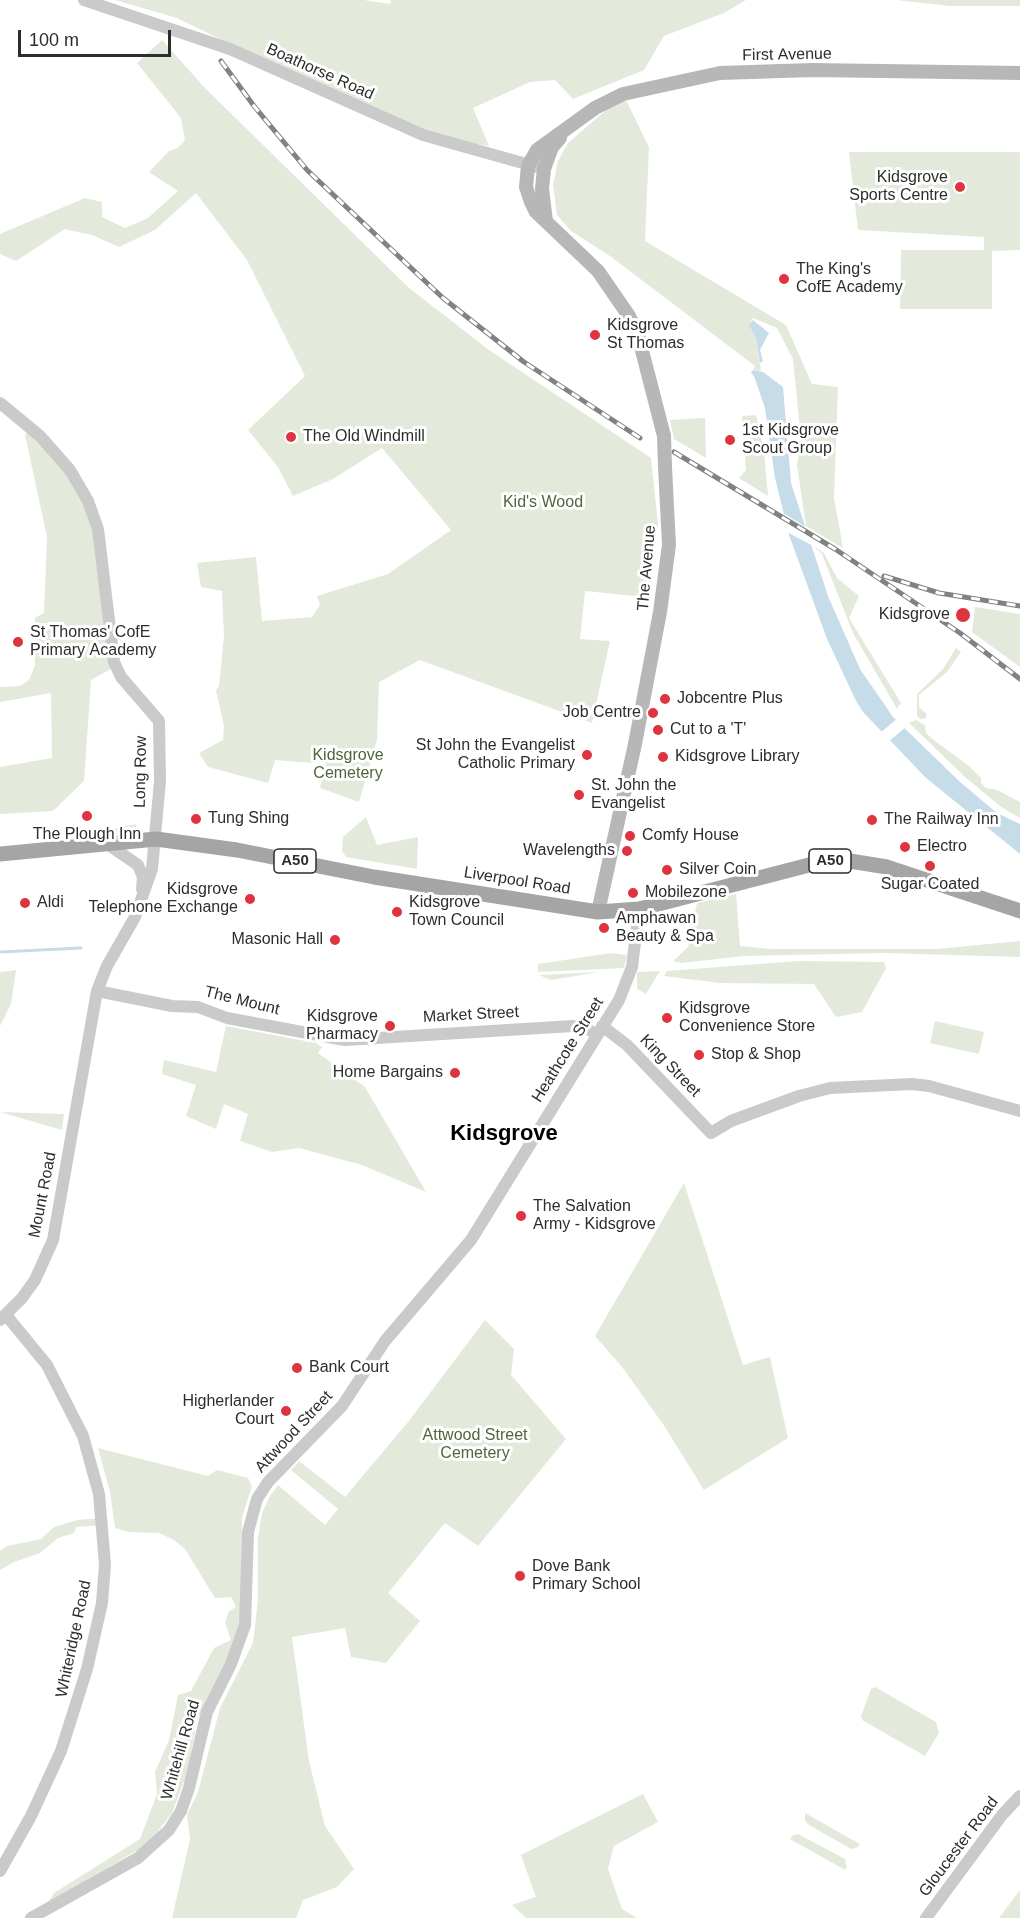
<!DOCTYPE html>
<html>
<head>
<meta charset="utf-8">
<style>
	body { margin:0 }
	#map { position:relative; width:1020px; height:1918px; overflow:hidden; background:#fff; font-family:Arial,sans-serif }
	canvas { display:block }
	.scale { position:absolute; left:18px; top:30px; width:153px; height:27px; box-sizing:border-box; border:3px solid #2d2d2d; border-top:0; padding-left:8px; font-size:18px; line-height:21px; white-space:nowrap; color:#2d2d2d; -webkit-text-stroke:4px #fff; paint-order:stroke }
</style>
</head>
<body>
<div id="map">
<canvas width="1020" height="1918"></canvas>
<div class="scale">100 m</div>
</div>
<script>
const g = document.querySelector('canvas').getContext('2d');
g.lineJoin = 'round';
function paint(path, color) { g.fillStyle = color; g.fill(path, 'evenodd'); }
const toPath = rows => new Path2D(rows.map(r => 'M' + r).join(''));
function trace(path, color, width, dash) { g.strokeStyle = color; g.lineWidth = width; g.lineCap = dash ? 'butt' : 'round'; g.setLineDash(dash || []); g.stroke(path); }
function drawText(font, color, halo, rows, align = 'center') {
  g.font = font + ' Arial,sans-serif'; g.lineWidth = 6; g.setLineDash([]); g.textBaseline = 'middle'; g.strokeStyle = halo; g.fillStyle = color; for (const [text, x, y, turn = 0] of rows) {
    g.save(); g.translate(x, y); g.rotate((+turn || 0) * Math.PI / 180); g.textAlign = isNaN(turn) ? turn : align; if (halo) g.strokeText(text, 0, 0); g.fillText(text, 0, 0); g.restore();
  }
}
paint(toPath([
	[115,0,364,0,390,4,391,0,746,0,724,13,664,36,644,70,573,99,555,80,530,82,473,108,489,146,440,138,300,78,177,18],
	[896,0,1020,0,1020,6,950,6],
	[162,40,205,88,408,287,489,350,651,458,658,524,645,597,585,591,580,639,610,641,592,723,420,660,379,682,377,740,359,802,320,788,331,743,313,763,275,760,268,783,208,767,199,753,223,740,224,726,216,690,219,686,224,636,222,591,201,587,197,563,256,557,262,621,312,617,320,605,317,596,388,574,451,530,382,448,333,479,293,496,278,467,248,430,305,376,247,260,196,193,155,230,119,247,92,235,65,229,16,261,0,254,0,234,85,198,102,202,102,217,125,228,148,218,178,191,149,172,169,151,178,148,185,140,181,118,137,63],
	[626,100,649,147,645,241,786,325,812,384,838,387,834,498,843,548,806,526,797,465,801,439,793,359,777,328,753,318,750,323,756,338,761,371,753,370,755,366,610,256,571,231,557,215,553,184,558,161,568,143,612,105],
	[849,152,1020,152,1020,250,992,251,992,309,900,309,901,250,984,250,984,237,858,230],
	[756,415,764,452,768,496,739,478,746,470,742,416],
	[705,418,706,458,674,439,670,420],
	[32,429,88,501,116,666,91,680,84,781,53,811,0,814,0,767,52,758,51,693,0,702,0,687,20,686,29,680,35,665,35,618,44,613,47,537,25,435],
	[813,546,824,553,837,578,859,596,849,618,901,703,897,709,853,633,822,554],
	[975,607,1020,614,1020,667,972,632],
	[956,648,961,652,947,672,919,695,919,707,927,714,925,719,920,719,917,716,917,694,943,669],
	[916,720,925,725,926,733,935,741,969,766,981,778,981,783,986,788,997,790,1020,802,1020,818,1001,807,965,777,909,723],
	[366,817,377,845,418,837,417,869,346,857,342,851,343,837],
	[136,824,137,831,102,834,102,831],
	[736,894,740,946,771,949,936,949,1020,941,1020,957,884,953,744,956,681,963,673,961,688,947,697,903],
	[611,953,627,955,624,968,538,972,538,964],
	[799,961,884,962,886,968,862,1012,836,1017,814,984,720,983,664,976,667,971],
	[16,970,11,1004,0,1026,0,972],
	[660,971,646,994,637,989,637,972],
	[600,972,551,980,539,975],
	[935,1021,984,1032,979,1054,930,1043],
	[226,1026,316,1043,322,1047,318,1053,365,1087,426,1192,362,1165,299,1148,272,1152,240,1141,248,1114,224,1104,216,1129,186,1116,196,1085,162,1074,164,1060,216,1072],
	[0,1112,64,1114,62,1130],
	[684,1183,743,1365,770,1357,788,1438,704,1490,663,1424,622,1367,595,1336],
	[485,1320,514,1349,511,1375,566,1439,478,1546,445,1523,388,1593,420,1621,386,1663,351,1657,345,1628,292,1637,309,1761,325,1826,354,1869,337,1887,303,1900,296,1918,172,1918,190,1839,187,1815,198,1792,220,1708,253,1643,258,1599,258,1538,262,1513,270,1496,278,1485,325,1525,338,1509,291,1470,299,1461,345,1497,408,1422],
	[98,1448,208,1476,217,1470,248,1478,252,1486,242,1518,241,1618,235,1643,197,1721,187,1773,172,1813,148,1844,48,1903,54,1893,140,1839,157,1794,155,1772,169,1740,178,1695,191,1691,214,1648,231,1640,225,1622,229,1611,236,1607,231,1597,215,1598,185,1549,174,1540,159,1533,129,1532,115,1528,110,1492],
	[102,1518,103,1525,76,1527,74,1533,58,1538,40,1553,14,1562,0,1570,0,1551,7,1546,41,1539,54,1527,77,1520],
	[875,1687,936,1722,939,1733,925,1756,862,1720,861,1716,871,1689],
	[643,1794,658,1822,614,1846,608,1869,622,1909,637,1918,526,1918,512,1905,536,1897,521,1855],
	[805,1813,860,1844,858,1847,851,1849,809,1825,805,1821],
	[798,1834,845,1859,847,1867,845,1870,790,1839,793,1835],
	[1020,1890,1020,1918,999,1918]
]), '#e3eadb');
paint(toPath([
	[753,320,769,333,760,350,763,361,760,363,756,338,749,325],
	[753,370,763,372,783,387,791,483,828,596,860,669,893,717,959,781,997,813,1020,824,1020,854,926,778,863,712,856,701,827,639,789,535,775,478,765,408,754,376,751,373]
]), '#c7dce9');
paint(toPath([
	[780,511,807,528,815,547,785,531],
	[898,718,907,726,888,742,880,733]
]), '#fff');
trace(toPath([
	[0,952,81,948]
]), '#c7dce9', 3);
trace(toPath([
	[84,0,230,49,423,135,544,169],
	[0,403,40,436,70,470,88,501,98,529,114,662,121,677,159,721,160,781,152,869,135,917,107,966,97,991,53,1240,35,1280,22,1298,0,1320],
	[106,843,138,865,143,877,142,889],
	[97,991,172,1006,198,1007,227,1018,345,1040,573,1026,587,1029,597,1034],
	[602,1026,627,1045,711,1133,731,1121,799,1096,830,1088,912,1084,929,1086,1020,1111],
	[0,1871,31,1816,61,1751,87,1669,102,1603,105,1565,99,1494,83,1436,47,1365,6,1315],
	[31,1918,138,1858,169,1830,181,1811,189,1788,207,1712,231,1664,245,1625,248,1532,257,1499,268,1482,342,1406,385,1341,471,1240,619,1000,632,967,639,909],
	[926,1918,1002,1815,1020,1796]
]), '#cacaca', 12);
trace(toPath([
	[546,221,542,189,544,169,552,147,560,138],
	[664,436,638,335,629,316,598,271,536,212,531,202,526,187,528,166,537,150,595,108,623,94,720,73,812,70,1020,73],
	[598,912,635,744,660,612,669,545,665,467]
]), '#b7b7b7', 14);
trace(toPath([
	[0,854,156,839,237,850,374,877,598,912,639,909,813,864,850,861,887,867,1020,911]
]), '#a5a5a5', 15);
const rail = toPath([
	[221,61,254,106,307,170,443,298,524,362,640,438],
	[674,452,835,549,960,633,1020,679],
	[884,576,939,593,1020,606]
]);
trace(rail, '#828282', 5);
trace(rail, '#fff', 3, [9]);
trace(toPath([
	[664,436,665,467]
]), '#b7b7b7', 14);
for (const [x, y, r, color] of [
	[960,187,6,"#de343f"],
	[784,279,6,"#de343f"],
	[595,335,6,"#de343f"],
	[291,437,6,"#de343f"],
	[730,440,6,"#de343f"],
	[963,615,8,"#de343f"],
	[18,642,6,"#de343f"],
	[665,699,6,"#de343f"],
	[653,713,6,"#de343f"],
	[658,730,6,"#de343f"],
	[587,755,6,"#de343f"],
	[663,757,6,"#de343f"],
	[579,795,6,"#de343f"],
	[87,816,6,"#de343f"],
	[196,819,6,"#de343f"],
	[872,820,6,"#de343f"],
	[630,836,6,"#de343f"],
	[905,847,6,"#de343f"],
	[627,851,6,"#de343f"],
	[930,866,6,"#de343f"],
	[667,870,6,"#de343f"],
	[633,893,6,"#de343f"],
	[250,899,6,"#de343f"],
	[25,903,6,"#de343f"],
	[397,912,6,"#de343f"],
	[604,928,6,"#de343f"],
	[335,940,6,"#de343f"],
	[667,1018,6,"#de343f"],
	[390,1026,6,"#de343f"],
	[699,1055,6,"#de343f"],
	[455,1073,6,"#de343f"],
	[521,1216,6,"#de343f"],
	[297,1368,6,"#de343f"],
	[286,1411,6,"#de343f"],
	[520,1576,6,"#de343f"]
]) { const dot = new Path2D(); dot.arc(x, y, r, 0, 2 * Math.PI); g.fillStyle = color; g.fill(dot); trace(dot, '#fff', 2); }
for (const [x, y, w] of [
	[295,861,42],
	[830,861,42]
]) { const box = new Path2D(); box.roundRect(x - w / 2, y - 12, w, 24, 4.5); g.fillStyle = '#fff'; g.fill(box); trace(box, '#2d2d2d', 1.5); }
drawText('bold 15px', '#2d2d2d', null, [
	["A50",295,861],
	["A50",830,861]
]);
drawText('16px', '#2d2d2d', '#fff', [
	["First Avenue",787,55,-1],
	["Boathorse Road",320,72,24],
	["The Avenue",647,568,-85],
	["Long Row",141,772,-89],
	["Liverpool Road",517,881,9],
	["The Mount",242,1001,14],
	["Market Street",471,1015,-3],
	["Heathcote Street",568,1050,-58],
	["King Street",670,1066,46],
	["Mount Road",43,1195,-79],
	["Attwood Street",294,1432,-47],
	["Whiteridge Road",74,1639,-78],
	["Whitehill Road",181,1750,-74],
	["Gloucester Road",959,1847,-53]
]);
drawText('16px', '#2d2d2d', '#fff', [
	["Kidsgrove",948,178,"right"],
	["Sports Centre",948,196,"right"],
	["The King's",796,270],
	["CofE Academy",796,288],
	["Kidsgrove",607,326],
	["St Thomas",607,344],
	["1st Kidsgrove",742,431],
	["Scout Group",742,449],
	["The Old Windmill",303,437],
	["Kidsgrove",950,615,"right"],
	["St Thomas' CofE",30,633],
	["Primary Academy",30,651],
	["Jobcentre Plus",677,699],
	["Job Centre",641,713,"right"],
	["Cut to a 'T'",670,730],
	["St John the Evangelist",575,746,"right"],
	["Catholic Primary",575,764,"right"],
	["Kidsgrove Library",675,757],
	["St. John the",591,786],
	["Evangelist",591,804],
	["Tung Shing",208,819],
	["The Railway Inn",884,820],
	["The Plough Inn",87,835,"center"],
	["Comfy House",642,836],
	["Electro",917,847],
	["Wavelengths",615,851,"right"],
	["Silver Coin",679,870],
	["Sugar Coated",930,885,"center"],
	["Kidsgrove",238,890,"right"],
	["Telephone Exchange",238,908,"right"],
	["Mobilezone",645,893],
	["Aldi",37,903],
	["Kidsgrove",409,903],
	["Town Council",409,921],
	["Amphawan",616,919],
	["Beauty & Spa",616,937],
	["Masonic Hall",323,940,"right"],
	["Kidsgrove",679,1009],
	["Convenience Store",679,1027],
	["Kidsgrove",378,1017,"right"],
	["Pharmacy",378,1035,"right"],
	["Stop & Shop",711,1055],
	["Home Bargains",443,1073,"right"],
	["The Salvation",533,1207],
	["Army - Kidsgrove",533,1225],
	["Bank Court",309,1368],
	["Higherlander",274,1402,"right"],
	["Court",274,1420,"right"],
	["Dove Bank",532,1567],
	["Primary School",532,1585]
], 'left');
drawText('16px', '#4f663c', '#fff', [
	["Kid's Wood",543,503],
	["Kidsgrove",348,756],
	["Cemetery",348,774],
	["Attwood Street",475,1436],
	["Cemetery",475,1454]
]);
drawText('bold 22px', '#000', '#fff', [
	["Kidsgrove",504,1134]
]);
</script>
</body>
</html>
